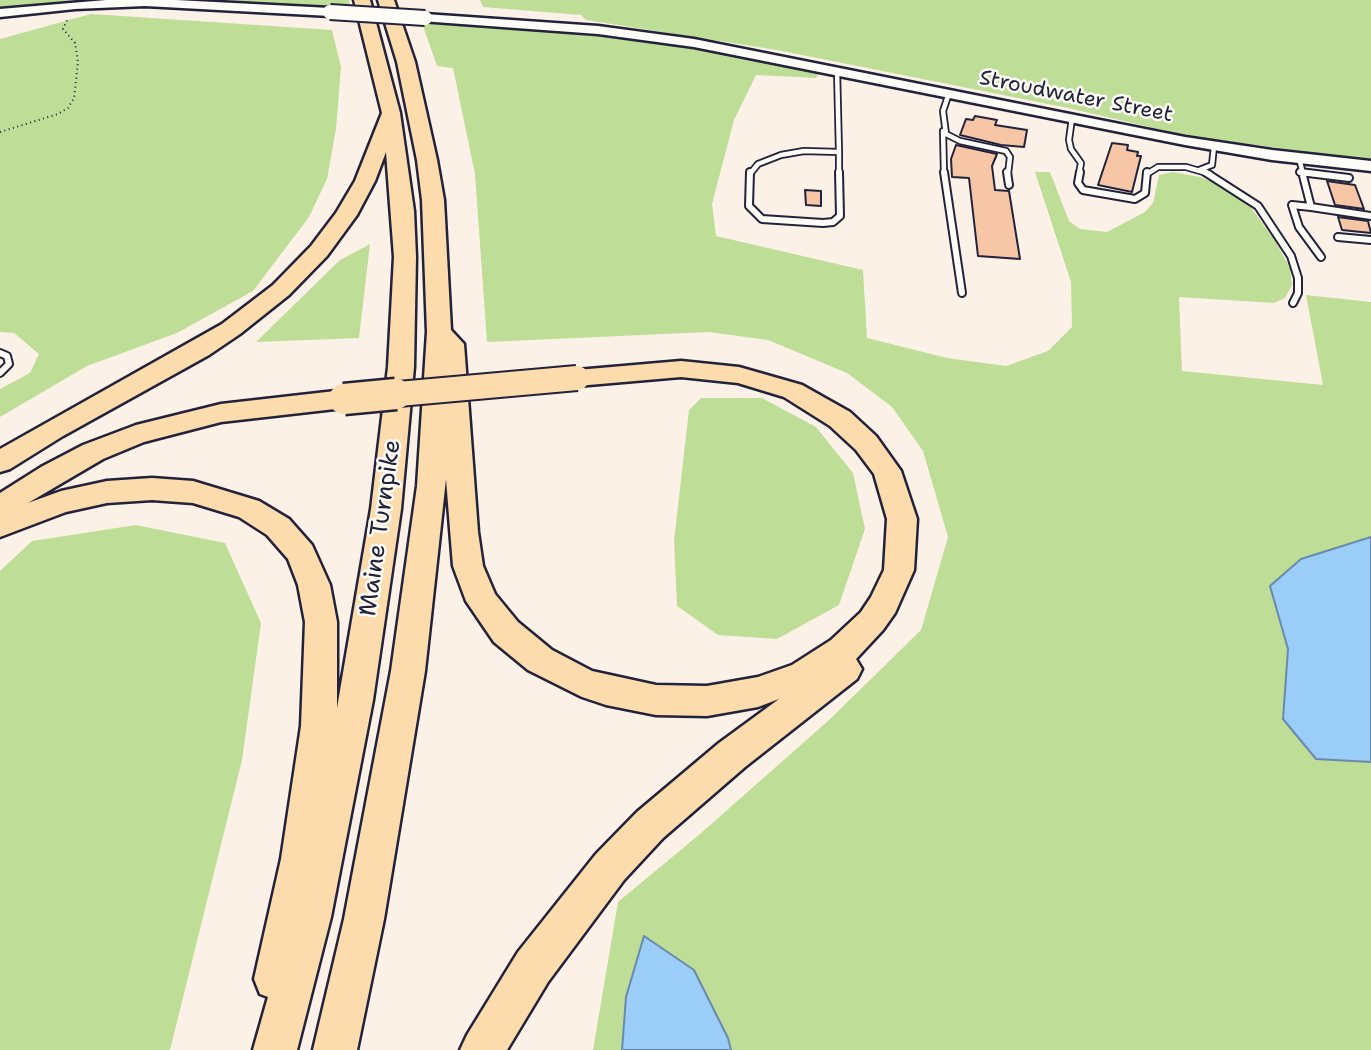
<!DOCTYPE html>
<html>
<head>
<meta charset="utf-8">
<style>
	body { margin:0 }
	canvas { display:block; background:#fcf1e7 }
</style>
</head>
<body>
<canvas width="1371" height="1050"></canvas>
<script>
const g = document.querySelector('canvas').getContext('2d');
g.lineJoin = 'round';
function paint(path, color) { g.fillStyle = color; g.fill(path, 'evenodd'); }
const toPath = rows => new Path2D(rows.map(r => 'M' + r).join(''));
function trace(path, color, width, dash) { g.strokeStyle = color; g.lineWidth = width; g.lineCap = dash ? 'butt' : 'round'; g.setLineDash(dash || []); g.stroke(path); }
function drawText(font, color, halo, rows, align = 'center') {
  g.font = font + ' "Shantell Sans",sans-serif'; g.lineWidth = 5; g.setLineDash([]); g.textBaseline = 'middle'; g.strokeStyle = halo; g.fillStyle = color; for (const [text, x, y, turn = 0] of rows) {
    g.save(); g.translate(x, y); g.rotate((+turn || 0) * Math.PI / 180); g.textAlign = isNaN(turn) ? turn : align; if (halo) g.strokeText(text, 0, 0); g.fillText(text, 0, 0); g.restore();
  }
}
paint(toPath([
	[0,0,113,0,0,10],
	[210,0,349,0,351,9,286,5],
	[480,0,1371,0,1371,160,1188,136,1068,108,777,50,586,20,581,15,483,7],
	[91,14,332,30,341,67,336,129,327,179,309,217,253,291,177,333,87,366,0,417,0,389,30,373,39,354,14,333,0,332,0,39],
	[422,23,612,35,821,70,816,78,756,75,734,120,712,204,716,236,863,270,867,338,947,358,1006,366,1048,351,1072,327,1071,282,1035,172,1050,172,1069,221,1080,229,1107,232,1145,212,1153,203,1159,175,1173,172,1200,177,1222,186,1248,204,1274,239,1290,268,1292,285,1285,298,1274,303,1179,297,1182,371,1323,385,1306,295,1371,302,1371,1050,593,1050,618,902,700,834,829,720,921,630,948,537,923,451,892,407,847,373,768,340,708,332,487,342,475,174,453,68,437,66],
	[370,244,359,338,256,342,340,260],
	[701,398,762,398,816,427,853,473,865,529,839,605,777,639,718,635,677,606,674,541,689,410],
	[136,525,225,543,261,623,242,760,170,1050,0,1050,0,571,32,541]
]), '#bede97');
const water = toPath([
	[1371,537,1371,762,1316,759,1283,719,1288,649,1270,586,1301,559,1371,537],
	[644,936,694,970,728,1038,731,1050,622,1050,626,997,644,936]
]);
paint(water, '#9acdf7');
trace(water, '#6a89ac', 2);
const building = toPath([
	[975,116,997,120,995,125,1027,130,1024,147,1001,145,960,135,966,119,973,120,975,116],
	[1112,143,1128,145,1127,150,1138,152,1137,156,1141,156,1132,192,1098,185,1112,143],
	[956,145,997,154,992,166,995,190,1009,191,1020,259,978,256,969,178,952,177,951,159,956,145],
	[1327,181,1355,185,1364,209,1335,205,1327,181],
	[805,190,821,191,821,206,806,205,805,190],
	[1338,217,1368,221,1371,233,1342,230,1338,217]
]);
paint(building, '#f7c6a7');
trace(building, '#22223b', 2);
const laneFar1 = toPath([
	[837,70,839,152],
	[949,93,943,111,946,134,960,141,1006,151,1010,157,1008,174],
	[1072,118,1069,140,1071,149,1081,163,1079,174],
	[943,131,944,174],
	[839,152,839,174],
	[1299,158,1303,174],
	[1199,170,1212,165,1214,146],
	[1300,172,1314,174],
	[750,174,758,164,781,155,804,151,839,152],
	[1147,174,1158,167,1186,167,1210,174]
]);
const lane = toPath([
	[750,172,749,206,762,219,823,223,833,222,840,216,839,172],
	[944,172,962,293],
	[1007,172,1009,185],
	[1080,172,1078,183,1083,190,1135,199,1145,193,1147,172],
	[1205,172,1258,206,1291,256,1298,278,1298,293,1293,303],
	[1300,172,1349,178],
	[1302,172,1311,207,1371,216],
	[1311,207,1292,205,1299,227,1321,257],
	[1338,237,1371,240],
	[0,353,7,356,9,364,0,373]
]);
const secondary = toPath([
	[106,0,176,0,330,8,336,12,330,16,145,6,75,9,0,17,0,9,106,0],
	[425,14,598,26,694,39,1185,137,1272,150,1371,161,1371,171,1272,160,1185,145,694,47,598,34,421,21,419,18,425,14]
]);
const highway = toPath([
	[354,0,370,0,400,113,414,211,416,257,414,367,401,509,373,700,331,917,297,1050,253,1050,268,997,260,994,254,979,281,859,301,726,305,622,298,585,288,559,267,535,239,517,193,503,152,500,107,503,66,512,0,537,0,493,41,467,83,445,136,425,221,404,344,390,353,393,357,399,353,405,344,408,221,422,144,442,103,459,28,503,61,491,107,481,152,478,193,481,259,501,289,519,312,545,330,585,337,622,337,708,371,509,388,367,394,257,386,152,375,181,357,215,327,256,289,295,240,334,209,355,63,436,10,469,0,472,0,449,222,324,273,285,311,246,336,213,355,181,382,113,354,0],
	[378,0,394,0,415,62,437,160,444,200,451,330,464,344,478,532,483,566,495,594,518,622,552,650,592,671,656,685,707,686,758,677,792,665,831,640,861,612,871,597,884,570,887,519,874,474,856,450,830,426,784,397,738,383,681,377,577,386,568,384,564,378,568,372,577,370,681,361,739,367,802,385,850,412,876,436,901,471,917,519,914,570,895,613,883,630,856,659,862,669,857,679,745,767,663,838,624,880,548,982,507,1050,460,1050,467,1035,518,952,596,854,637,812,719,743,779,699,758,707,707,716,656,715,606,705,582,697,528,670,494,642,466,601,453,566,446,479,425,671,384,919,357,1050,313,1050,344,919,391,671,417,486,427,332,422,200,417,160,397,62,378,0]
]);
trace(laneFar1, '#22223b', 8);
trace(lane, '#22223b', 10);
trace(secondary, '#22223b', 5);
trace(highway, '#22223b', 5);
trace(toPath([
	[0,132,58,114,68,108,74,98,78,62,75,43,63,29,68,18]
]), '#22223b', 2, [1, 3.5]);
trace(laneFar1, '#fdfcf7', 4.5);
trace(lane, '#fdfcf7', 6);
paint(secondary, '#fdfcf7');
paint(highway, '#fcdcac');
const secondaryBridge = toPath([
	[330,12,425,18]
]);
const highwayBridgeFar1 = toPath([
	[376,396,577,378]
]);
const highwayBridge = toPath([
	[344,399,396,394]
]);
trace(secondaryBridge, '#22223b', 18, []);
trace(highwayBridgeFar1, '#22223b', 28, []);
trace(highwayBridge, '#22223b', 35, []);
trace(secondaryBridge, '#fdfcf7', 14);
trace(highwayBridgeFar1, '#fcdcac', 24);
trace(highwayBridge, '#fcdcac', 30);
drawText('21px', '#22223b', '#fdfcf7', [
	["Stroudwater Street",1076,97,11]
]);
drawText('24px', '#22223b', '#fdfcf7', [
	["Maine Turnpike",381,528,-82]
]);
</script>
</body>
</html>
